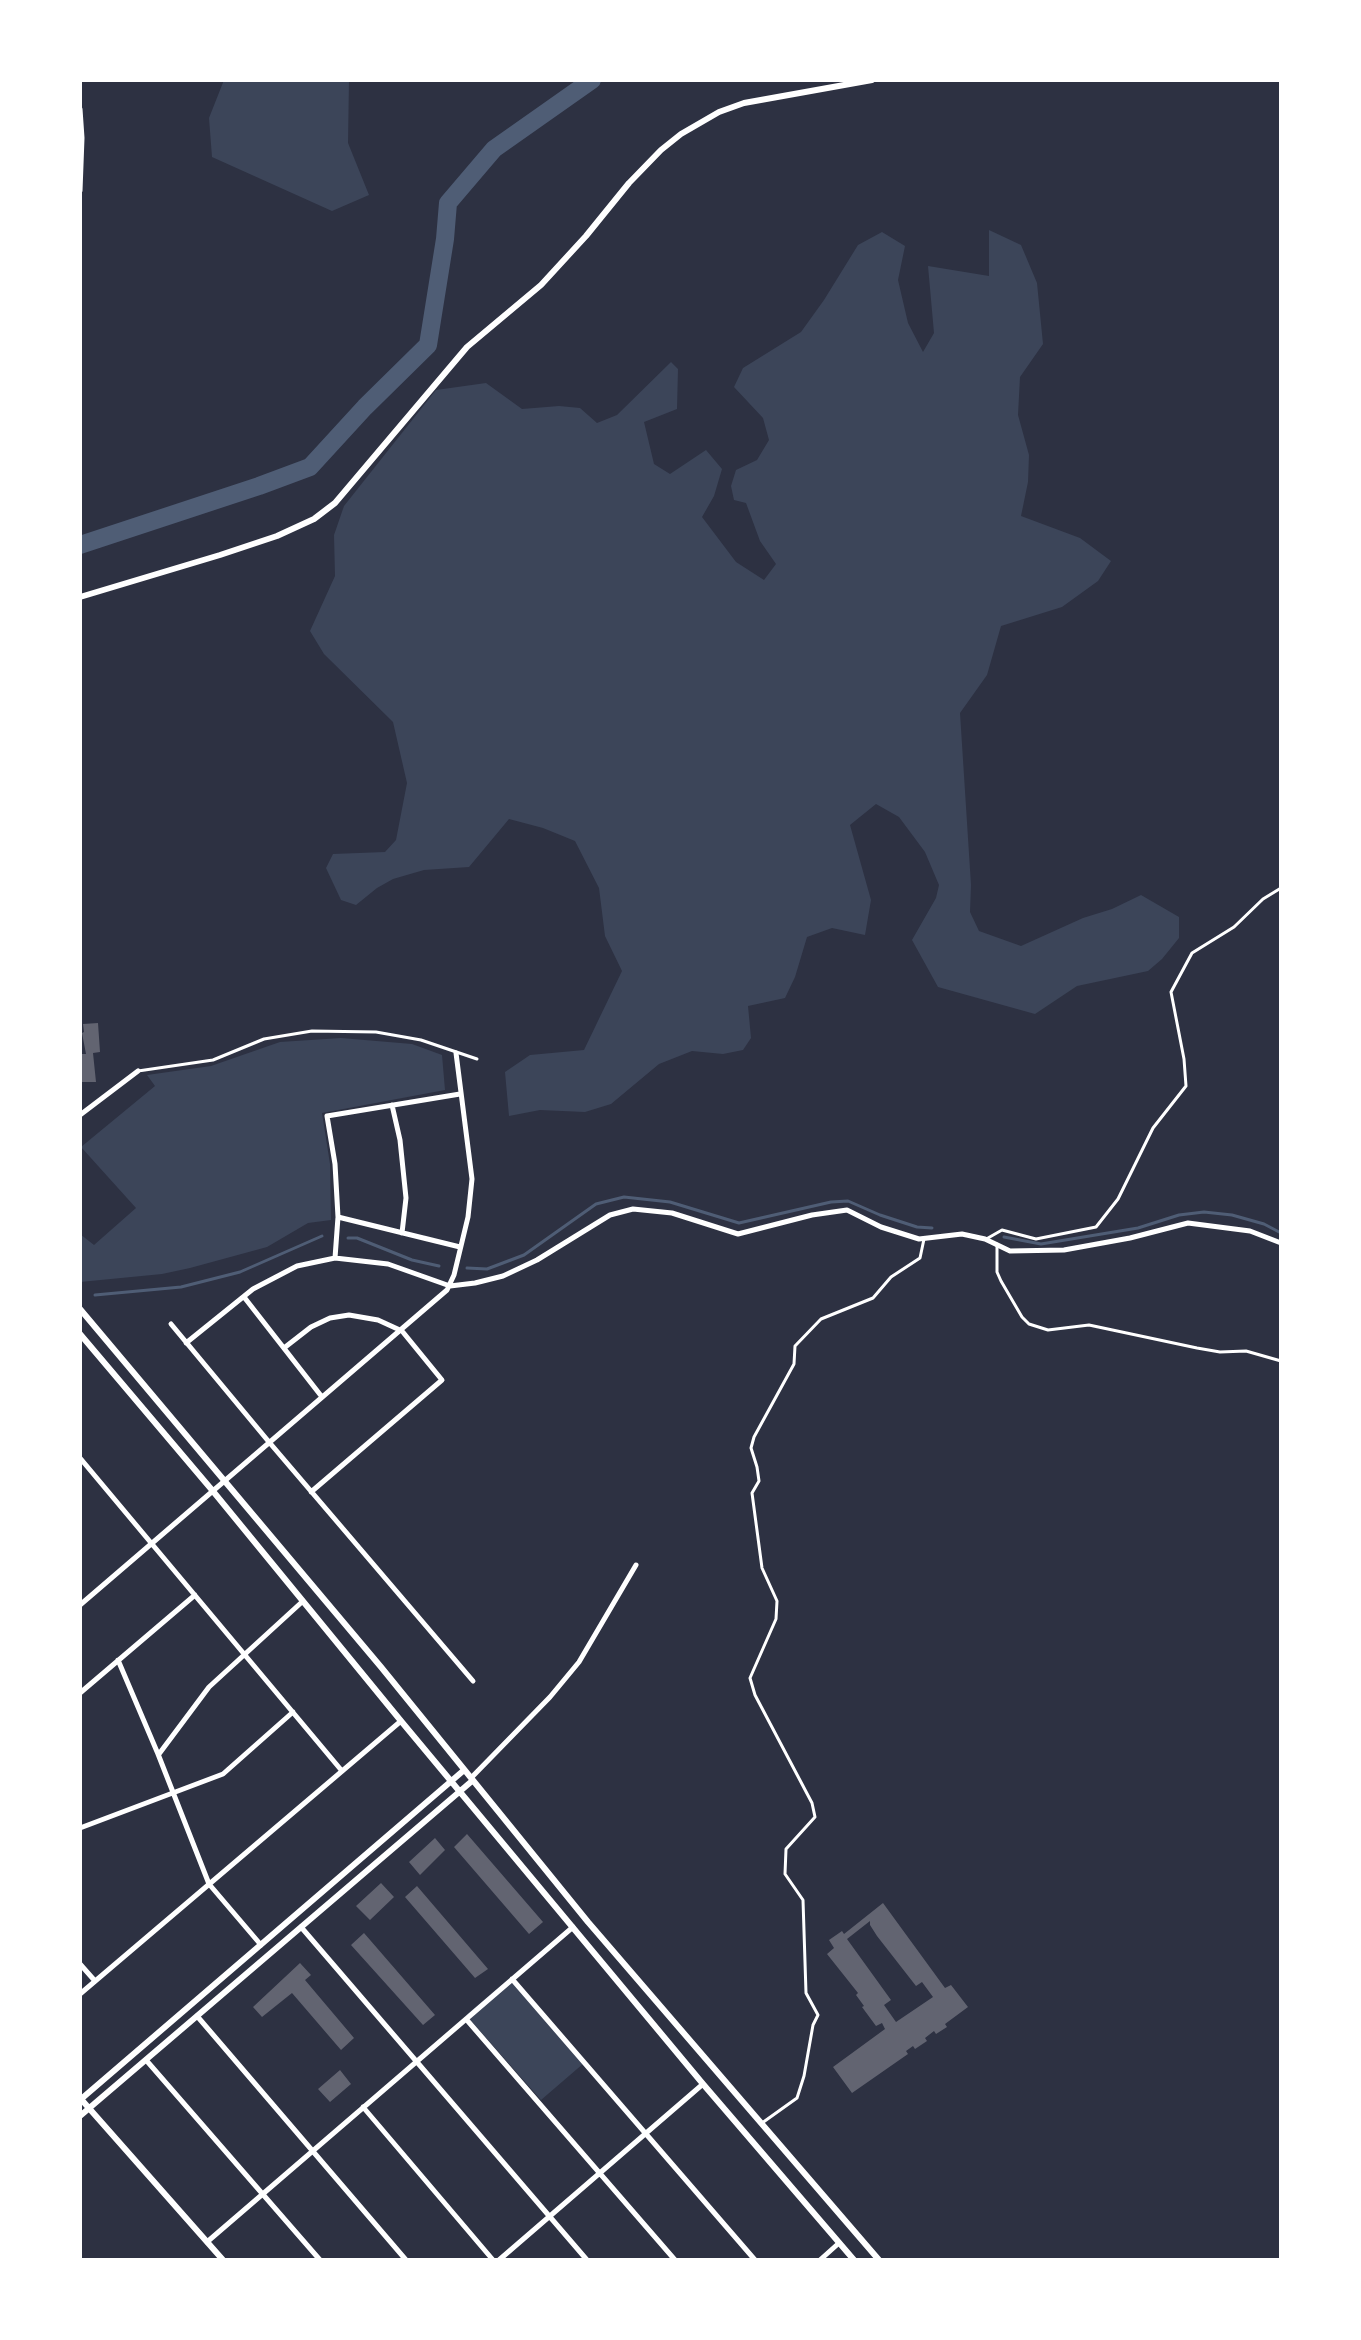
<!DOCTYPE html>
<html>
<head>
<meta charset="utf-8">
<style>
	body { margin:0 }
	#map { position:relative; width:1361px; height:2340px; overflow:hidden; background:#2d3142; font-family:Manrope,sans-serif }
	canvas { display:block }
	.frame { position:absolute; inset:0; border:82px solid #fff; pointer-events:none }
</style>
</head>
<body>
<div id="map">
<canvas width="1361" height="2340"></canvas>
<div class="frame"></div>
</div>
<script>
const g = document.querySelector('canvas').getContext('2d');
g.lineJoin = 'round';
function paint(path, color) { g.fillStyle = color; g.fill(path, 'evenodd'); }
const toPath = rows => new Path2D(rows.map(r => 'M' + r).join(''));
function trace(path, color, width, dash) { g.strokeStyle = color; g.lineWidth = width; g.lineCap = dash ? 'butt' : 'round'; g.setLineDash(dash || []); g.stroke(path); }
paint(toPath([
	[224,80,349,80,348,143,369,195,332,211,212,157,209,118],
	[989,230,1021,245,1037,283,1043,344,1020,377,1018,415,1029,455,1028,482,1021,516,1080,538,1111,561,1098,581,1062,607,1001,626,987,675,960,713,971,885,970,912,979,931,1021,946,1083,918,1112,909,1141,895,1179,917,1179,938,1162,959,1148,971,1077,986,1035,1014,938,987,912,940,936,898,939,885,925,852,899,817,876,804,850,825,871,900,865,935,832,928,807,937,795,977,785,998,748,1006,751,1038,743,1050,723,1054,692,1051,659,1064,611,1104,585,1112,540,1110,509,1116,505,1072,530,1055,584,1050,622,971,605,936,599,888,575,841,543,828,509,819,469,867,424,870,393,879,377,888,356,905,341,900,326,868,333,854,385,852,396,840,407,783,393,722,324,654,310,631,335,576,334,535,344,506,436,390,486,383,522,409,559,406,580,408,597,423,617,415,671,362,678,369,677,409,644,422,654,464,670,474,706,450,722,469,714,496,702,517,736,562,764,580,776,564,760,541,746,503,734,500,731,486,736,470,757,460,769,440,763,418,734,387,743,368,801,332,824,300,858,245,882,232,905,246,898,280,908,323,923,352,934,333,928,266,989,276],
	[341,1038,412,1044,442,1055,445,1090,322,1113,330,1164,331,1220,308,1223,267,1247,190,1268,162,1274,80,1282,80,1234,94,1245,136,1208,81,1147,155,1086,147,1075,211,1066,280,1042],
	[511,1977,584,2063,541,2100,466,2015]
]), '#3c4559');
trace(toPath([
	[1004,1237,1041,1244,1138,1228,1179,1215,1204,1212,1232,1215,1264,1224,1281,1233],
	[348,1238,357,1238,412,1260,439,1266],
	[467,1268,487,1269,524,1255,596,1204,624,1197,670,1202,739,1223,831,1202,848,1201,880,1215,917,1227,932,1228],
	[95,1295,181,1287,240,1272,322,1236]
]), '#4f5d75', 3);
trace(toPath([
	[80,545,259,486,310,467,365,407,428,345,445,239,448,203,494,149,592,80]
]), '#4f5d75', 18);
paint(toPath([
	[98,1023,100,1052,93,1053,96,1082,81,1082,80,1054,86,1054,82,1033,84,1032,83,1024],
	[467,1834,543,1922,529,1934,454,1847],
	[435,1838,445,1850,420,1875,409,1862],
	[381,1883,394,1897,370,1920,356,1906],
	[417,1886,488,1969,475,1978,405,1897],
	[883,1903,945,1988,951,1985,968,2007,945,2024,947,2027,936,2034,934,2031,925,2038,927,2041,915,2049,913,2046,906,2051,908,2054,852,2093,833,2067,885,2029,882,2023,876,2026,862,2007,864,2006,856,1995,858,1993,827,1954,834,1948,829,1940,842,1931,844,1934],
	[870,1921,870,1925,877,1936,916,1986,922,1982,933,1997,896,2022,884,2005,891,2000,847,1939],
	[364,1933,435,2015,423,2025,351,1945],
	[300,1963,311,1975,305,1980,354,2038,341,2050,292,1993,262,2017,253,2007],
	[340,2070,351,2084,330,2102,318,2089]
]), '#626471');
trace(toPath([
	[138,1071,213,1060,264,1039,312,1031,376,1032,421,1040,477,1059],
	[988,1238,1002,1230,1036,1239,1096,1227,1118,1199,1153,1128,1186,1086,1184,1059,1171,992,1192,953,1234,927,1263,899,1281,888],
	[997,1244,997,1272,1001,1281,1022,1317,1029,1324,1048,1330,1089,1325,1197,1348,1220,1352,1246,1351,1281,1361],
	[762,2123,797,2098,804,2076,813,2025,818,2015,806,1993,803,1900,785,1874,786,1849,815,1817,812,1803,755,1695,750,1678,776,1619,777,1601,762,1568,752,1493,759,1481,757,1467,751,1448,754,1437,794,1364,795,1346,821,1319,873,1298,891,1277,920,1258,924,1239]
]), '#fff', 3);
trace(toPath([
	[80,109,82,138,80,191],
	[392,1105,400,1140,406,1198,402,1233],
	[80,1115,138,1071],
	[338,1217,460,1247],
	[335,1258,338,1217,335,1164,327,1116,460,1094],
	[244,1297,322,1397],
	[171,1324,269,1442,473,1681],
	[186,1343,253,1289,297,1266,335,1258,388,1264,450,1286,475,1283,503,1276,537,1260,610,1215,633,1209,672,1213,738,1234,812,1215,847,1210,881,1227,919,1239,962,1234,985,1239,1010,1251,1064,1250,1130,1238,1188,1223,1250,1231,1281,1243],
	[284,1348,311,1327,330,1318,349,1315,378,1320,402,1331,442,1380,311,1492],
	[80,1458,342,1771],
	[80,1605,447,1290,454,1275,468,1217,472,1179,456,1053],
	[118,1660,158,1754,209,1884,261,1945],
	[80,1693,195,1595],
	[159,1754,209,1687,303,1601],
	[471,1778,550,1697,579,1662,636,1565],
	[80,1828,223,1774,293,1712],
	[301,1927,587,2260],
	[80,1964,95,1981],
	[512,1979,755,2260],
	[80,1994,401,1721],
	[197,2016,406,2260],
	[466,2019,675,2260],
	[146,2060,320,2260],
	[363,2107,493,2260],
	[207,2242,573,1927],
	[499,2260,703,2084],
	[820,2260,839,2243]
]), '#fff', 5);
trace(toPath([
	[80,597,220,555,277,536,314,519,335,503,467,347,541,285,586,236,629,183,661,150,681,134,719,112,744,103,872,80],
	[80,1309,381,1667,588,1922,879,2260],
	[80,1334,212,1490,401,1721,703,2084,854,2260],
	[80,2098,223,2260],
	[80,2100,463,1771],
	[80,2116,472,1781]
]), '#fff', 6);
</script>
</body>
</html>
